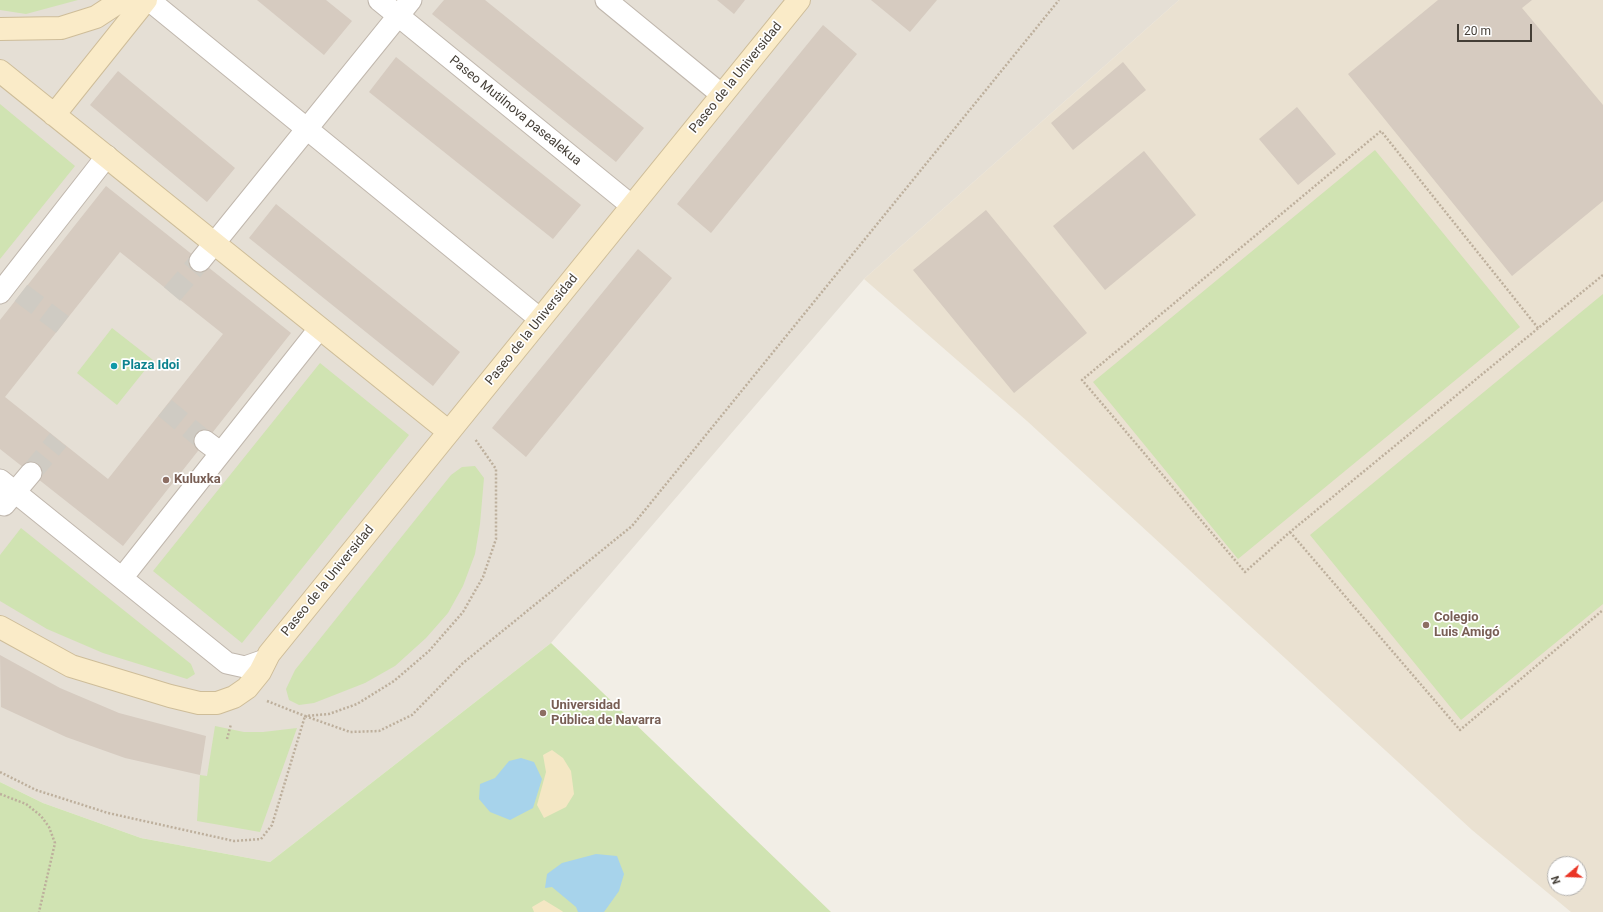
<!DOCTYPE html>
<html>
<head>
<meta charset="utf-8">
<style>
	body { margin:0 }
	#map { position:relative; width:1603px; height:912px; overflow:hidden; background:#f2eee6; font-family:Roboto,sans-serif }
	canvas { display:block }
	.north { position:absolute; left:1547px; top:856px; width:40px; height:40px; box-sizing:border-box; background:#fff; border:1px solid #b4b2af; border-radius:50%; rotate:251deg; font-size:11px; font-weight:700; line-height:16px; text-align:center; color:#443e36 }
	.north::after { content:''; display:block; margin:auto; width:14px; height:18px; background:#ea3525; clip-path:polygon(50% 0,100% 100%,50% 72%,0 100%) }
	.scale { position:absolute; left:1457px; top:24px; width:75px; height:18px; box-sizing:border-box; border:2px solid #443e36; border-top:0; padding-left:5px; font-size:12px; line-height:14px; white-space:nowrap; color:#443e36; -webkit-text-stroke:3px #fff; paint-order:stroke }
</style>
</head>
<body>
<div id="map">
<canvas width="1603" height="912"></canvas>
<div class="north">N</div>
<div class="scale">20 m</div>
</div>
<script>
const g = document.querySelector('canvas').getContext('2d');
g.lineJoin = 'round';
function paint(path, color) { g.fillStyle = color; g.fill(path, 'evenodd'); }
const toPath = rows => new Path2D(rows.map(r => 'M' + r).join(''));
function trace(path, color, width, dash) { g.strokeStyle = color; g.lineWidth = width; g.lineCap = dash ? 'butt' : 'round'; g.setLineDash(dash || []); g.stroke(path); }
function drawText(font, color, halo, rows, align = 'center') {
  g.font = font + ' Roboto,sans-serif'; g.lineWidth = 3.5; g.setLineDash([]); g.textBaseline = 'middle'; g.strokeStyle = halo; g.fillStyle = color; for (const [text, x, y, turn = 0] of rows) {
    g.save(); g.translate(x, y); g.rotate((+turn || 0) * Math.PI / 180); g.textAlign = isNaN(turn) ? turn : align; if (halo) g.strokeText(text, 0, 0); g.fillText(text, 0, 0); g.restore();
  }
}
paint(toPath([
	[0,0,1179,0,864,279,551,643,270,862,141,838,43,803,0,782]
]), '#e5dfd5');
paint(toPath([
	[1179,0,1603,0,1603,912,1571,912,1472,830,1027,421,864,279],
	[1555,864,1579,864,1579,888,1555,888]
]), '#eae1d1');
paint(toPath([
	[0,0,78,0,26,14,0,10],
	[0,104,75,166,0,259],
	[1375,150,1520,327,1238,559,1093,382],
	[1603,294,1603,604,1461,720,1310,535],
	[112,328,153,360,117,405,77,373],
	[320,363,409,435,242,643,153,571],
	[475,466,484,478,480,524,475,554,463,586,448,613,426,638,395,666,365,683,314,703,299,705,289,700,286,689,295,670,451,475,462,467],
	[21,528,191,664,195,674,187,679,103,653,47,629,0,601,0,555],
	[551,643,831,912,0,912,0,782,43,803,141,838,270,862],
	[215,726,244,732,263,732,297,728,260,832,197,821,200,775,207,776]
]), '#d0e3b2');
paint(toPath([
	[552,750,563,758,571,771,574,794,566,807,544,818,537,805,546,772,543,755],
	[544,900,562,911,563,912,534,912,532,907]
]), '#f4e7c4');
paint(toPath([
	[521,758,534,762,542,779,533,808,510,820,490,812,479,799,480,784,495,778,509,761],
	[596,854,617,856,624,874,619,891,604,912,578,912,576,907,552,887,545,888,547,874,562,863]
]), '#a7d3eb');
paint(toPath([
	[257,0,326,0,352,21,324,55],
	[444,0,485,0,644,128,616,162,432,14],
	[717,0,745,0,734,14],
	[871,0,937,0,910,32],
	[1438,0,1532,0,1522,8,1603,105,1603,201,1512,276,1348,74],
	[823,25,857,54,711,233,677,204],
	[396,57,581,205,553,239,369,92],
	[1123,62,1146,90,1073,150,1051,123],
	[118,71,235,168,207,202,90,105],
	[1297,107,1336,154,1298,185,1259,139],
	[1144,151,1196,215,1105,290,1053,226],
	[106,186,291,333,123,546,0,449,0,320],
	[120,252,223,334,108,479,5,397],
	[276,204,460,352,433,386,249,238],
	[986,210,1087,333,1014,393,913,270],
	[638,249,672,278,526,457,492,428],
	[0,655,60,688,119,713,206,736,200,775,125,758,66,737,1,707]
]), '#d6cbc0');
trace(toPath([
	[21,293,63,325],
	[172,294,200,261],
	[165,408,205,441],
	[31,473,58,440]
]), '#cfcbc3', 21, [21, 10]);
const street = toPath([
	[149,0,540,319],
	[379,0,632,206],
	[606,0,722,95],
	[200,261,411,0],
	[0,293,107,156],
	[205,441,221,453],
	[0,480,227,663,245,667,265,660],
	[4,505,31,473],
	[122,578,319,329]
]);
const secondary = toPath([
	[0,29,61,28,96,17,122,0],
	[0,71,449,432],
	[54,115,146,0],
	[0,627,71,666,170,696,199,703,217,703,234,697,247,688,260,672,269,654,799,0]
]);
trace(street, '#c0b7ad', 23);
trace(secondary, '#cebd99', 24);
trace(toPath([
	[1538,328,1381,131,1082,380,1245,572,1290,532,1603,275],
	[1290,532,1460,730,1603,610],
	[267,701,305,716,329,714,357,704,394,681,429,651,463,612,483,577,496,539,496,469,475,439],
	[227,739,231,724],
	[0,772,36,790,108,813,234,841,261,839,272,825,305,716,350,732,379,731,412,715,463,663,632,526,1059,0],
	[0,794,26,804,41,816,49,827,55,843,39,912]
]), '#bdaf9c', 2.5, [2, 2]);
trace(street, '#fff', 21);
trace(secondary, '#faebc8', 22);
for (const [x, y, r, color] of [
	[114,366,4,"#0f9aa8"],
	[166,480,4,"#8d6e63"],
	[1426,625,4,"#8d6e63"],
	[543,713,4,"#8d6e63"]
]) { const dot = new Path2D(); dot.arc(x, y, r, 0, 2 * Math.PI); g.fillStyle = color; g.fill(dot); trace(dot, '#fff', 1.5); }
drawText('13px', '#443e36', '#fff', [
	["Paseo de la Universidad",736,78,-51],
	["Paseo Mutilnova pasealekua",515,111,39],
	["Paseo de la Universidad",532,330,-51],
	["Paseo de la Universidad",328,581,-51]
]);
drawText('bold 13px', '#0d838f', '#fff', [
	["Plaza Idoi",122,366]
], 'left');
drawText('bold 13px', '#785e54', '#fff', [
	["Kuluxka",174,480],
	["Colegio",1434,618],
	["Luis Amigó",1434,633],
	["Universidad",551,706],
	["Pública de Navarra",551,721]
], 'left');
</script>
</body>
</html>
